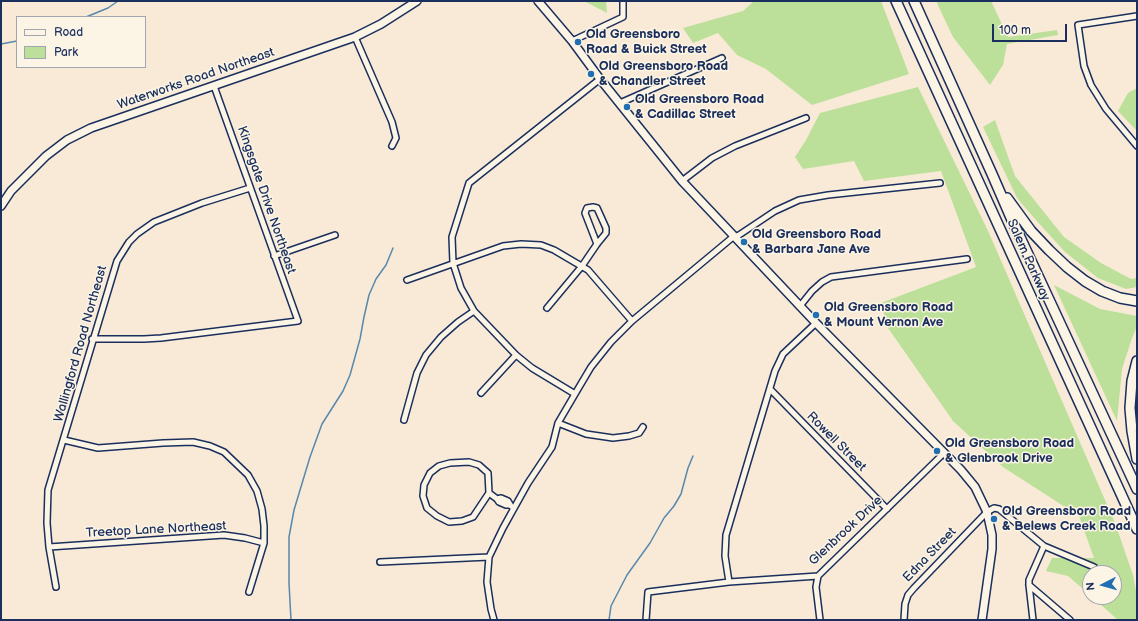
<!DOCTYPE html>
<html>
<head>
<meta charset="utf-8">
<style>
	body { margin:0 }
	#map { position:relative; width:1138px; height:621px; overflow:hidden; background:#f8ead6; font-family:"Balsamiq Sans",sans-serif }
	canvas { display:block }
	.frame { position:absolute; inset:0; border:2px solid #1b2f5e; pointer-events:none }
	.legend { position:absolute; left:16px; top:16px; width:130px; height:52px; box-sizing:border-box; background:#fcf5e5; border:1px solid #a2a6af; margin:0; padding:5px 7px; list-style:none; font-size:12px; color:#1b2f5e }
	.legend li { display:flex; align-items:center; gap:8px; height:20px }
	.legend b { width:20px; border:1px solid #a2a6af }
	.north { position:absolute; left:1082px; top:565px; width:40px; height:40px; box-sizing:border-box; background:#fcf5e5; border:1px solid #a2a6af; border-radius:50%; rotate:264deg; font-size:11px; font-weight:700; line-height:16px; text-align:center; color:#1b2f5e }
	.north::after { content:''; display:block; margin:auto; width:14px; height:18px; background:#1f6fb2; clip-path:polygon(50% 0,100% 100%,50% 72%,0 100%) }
	.scale { position:absolute; left:992px; top:24px; width:75px; height:18px; box-sizing:border-box; border:2px solid #1b2f5e; border-top:0; padding-left:5px; font-size:12px; line-height:14px; white-space:nowrap; color:#1b2f5e; -webkit-text-stroke:3px #fcf5e5; paint-order:stroke }
</style>
</head>
<body>
<div id="map">
<canvas width="1138" height="621"></canvas>
<div class="frame"></div>
<ul class="legend">
<li><b style="height:5px;background:#fcf5e5"></b>Road</li>
<li><b style="height:11px;background:#bce09a"></b>Park</li>
</ul>
<div class="north">N</div>
<div class="scale">100 m</div>
</div>
<script>
const g = document.querySelector('canvas').getContext('2d');
g.lineJoin = 'round';
function paint(path, color) { g.fillStyle = color; g.fill(path, 'evenodd'); }
const toPath = rows => new Path2D(rows.map(r => 'M' + r).join(''));
function trace(path, color, width, dash) { g.strokeStyle = color; g.lineWidth = width; g.lineCap = dash ? 'butt' : 'round'; g.setLineDash(dash || []); g.stroke(path); }
function drawText(font, color, halo, rows, align = 'center') {
  g.font = font + ' "Balsamiq Sans",sans-serif'; g.lineWidth = 3; g.setLineDash([]); g.textBaseline = 'middle'; g.strokeStyle = halo; g.fillStyle = color; for (const [text, x, y, turn = 0] of rows) {
    g.save(); g.translate(x, y); g.rotate((+turn || 0) * Math.PI / 180); g.textAlign = isNaN(turn) ? turn : align; if (halo) g.strokeText(text, 0, 0); g.fillText(text, 0, 0); g.restore();
  }
}
paint(toPath([
	[584,1,606,1,607,13],
	[754,1,881,1,909,74,812,105,766,69,737,55,718,33,693,43,683,28,743,11],
	[936,1,991,1,1008,37,1057,30,1058,35,1007,44,1003,65,990,85,953,37],
	[918,87,989,233,1115,523,1133,575,1137,596,1137,620,1118,620,1092,597,1114,597,1114,573,1090,573,1090,595,1068,576,1046,571,1052,558,1094,558,1079,516,1003,467,953,421,888,328,881,303,976,267,941,171,864,181,854,161,803,169,795,157,806,140,820,113],
	[1137,88,1137,131,1118,111,1128,93],
	[995,120,1015,176,1064,237,1101,263,1131,279,1137,278,1137,287,1126,289,1098,278,1065,252,1035,219,1017,198,983,127],
	[1054,285,1100,309,1137,316,1137,326,1131,341,1122,369,1117,421]
]), '#bce09a');
trace(toPath([
	[86,17,108,8,118,1],
	[1,44,17,41],
	[291,620,289,583,289,537,294,510,310,457,322,424,343,391,350,375,360,339,364,317,369,295,376,279,386,265,393,248],
	[609,620,611,606,627,575,650,543,664,518,674,506,681,494,688,468,693,456]
]), '#5888ad', 1.5);
const street = toPath([
	[1137,16,1078,25,1084,66,1091,85,1106,109,1137,146],
	[355,37,392,122,396,138,392,146],
	[572,41,623,17,623,1],
	[620,103,722,58],
	[682,181,712,158,735,146,806,118],
	[274,256,335,235],
	[407,280,503,246,521,244,541,245,554,250,588,270,632,321],
	[800,306,812,291,822,282,831,277,967,259],
	[547,308,582,266,597,244,606,233,606,228,597,208,593,207,587,208,585,213,597,244],
	[92,339,144,339,161,338,298,321,214,86],
	[770,389,887,509],
	[481,393,516,355],
	[575,394,532,368,516,355,474,311,461,288,453,263,452,237,469,183,600,79],
	[404,420,417,373,426,355,441,337,458,322,474,311],
	[558,423,586,434,613,438,629,436,639,433,643,427],
	[64,440,98,448,163,443,193,442,210,446,224,452,248,475,257,491,262,509,264,526,264,543,249,592],
	[489,493,473,517,462,521,449,522,437,516,427,508,423,496,424,485,430,473,439,466,450,463,469,462,479,465,488,473,489,493,497,499,499,502,506,505,509,505],
	[497,499,501,498,508,501,511,506],
	[49,547,224,535,245,538,264,543],
	[380,562,489,557],
	[818,576,816,587,820,620],
	[729,582,725,556,726,535,775,371,783,354,816,323],
	[1029,585,1070,620],
	[56,587,49,547,47,523,48,490,117,261,129,242,137,234,154,222,202,203,250,188],
	[494,620,491,609,487,582,489,557,503,528,528,483,552,447,558,423,575,394,591,367,611,342,632,321,733,237,739,235,775,211,799,200,828,195,940,183],
	[646,620,648,592,729,582,818,576,944,453],
	[904,620,905,604,908,595,914,588,987,512,994,508,999,509,1044,546,1094,567],
	[1033,620,1029,585,1029,580,1044,546]
]);
const secondary = toPath([
	[538,1,572,41,600,79,682,181,816,323,961,470,975,487,987,512,992,535,992,549,982,620],
	[1,206,11,191,46,156,67,140,91,128,355,37,381,24,417,1]
]);
const highway = toPath([
	[896,1,1137,529],
	[914,1,992,174,1012,220,1137,489],
	[1007,198,1031,231,1049,250,1067,267,1085,281,1102,291,1120,298,1137,301],
	[1137,361,1132,381,1130,408,1132,431,1137,459]
]);
trace(street, '#1b2f5e', 8);
trace(secondary, '#1b2f5e', 10);
trace(highway, '#1b2f5e', 12);
trace(street, '#fcf5e5', 5);
trace(secondary, '#fcf5e5', 7);
trace(highway, '#fcf5e5', 9);
for (const [x, y, r, color] of [
	[578,42,4,"#1f6fb2"],
	[591,74,4,"#1f6fb2"],
	[627,107,4,"#1f6fb2"],
	[744,242,4,"#1f6fb2"],
	[816,315,4,"#1f6fb2"],
	[937,451,4,"#1f6fb2"],
	[994,519,4,"#1f6fb2"]
]) { const dot = new Path2D(); dot.arc(x, y, r, 0, 2 * Math.PI); g.fillStyle = color; g.fill(dot); trace(dot, '#fcf5e5', 1.5); }
drawText('bold 13px', '#1b2f5e', '#fcf5e5', [
	["Old Greensboro",586,35],
	["Road & Buick Street",586,50],
	["Old Greensboro Road",599,67],
	["& Chandler Street",599,82],
	["Old Greensboro Road",635,100],
	["& Cadillac Street",635,115],
	["Old Greensboro Road",752,235],
	["& Barbara Jane Ave",752,250],
	["Old Greensboro Road",824,308],
	["& Mount Vernon Ave",824,323],
	["Old Greensboro Road",945,444],
	["& Glenbrook Drive",945,459],
	["Old Greensboro Road",1002,512],
	["& Belews Creek Road",1002,527]
], 'left');
drawText('13px', '#1b2f5e', '#fcf5e5', [
	["Waterworks Road Northeast",196,79,-19],
	["Kingsgate Drive Northeast",266,200,71],
	["Salem Parkway",1028,260,66],
	["Wallingford Road Northeast",81,344,-74],
	["Rowell Street",836,442,45],
	["Treetop Lane Northeast",156,530,-3],
	["Glenbrook Drive",846,531,-43],
	["Edna Street",930,555,-46]
]);
</script>
</body>
</html>
